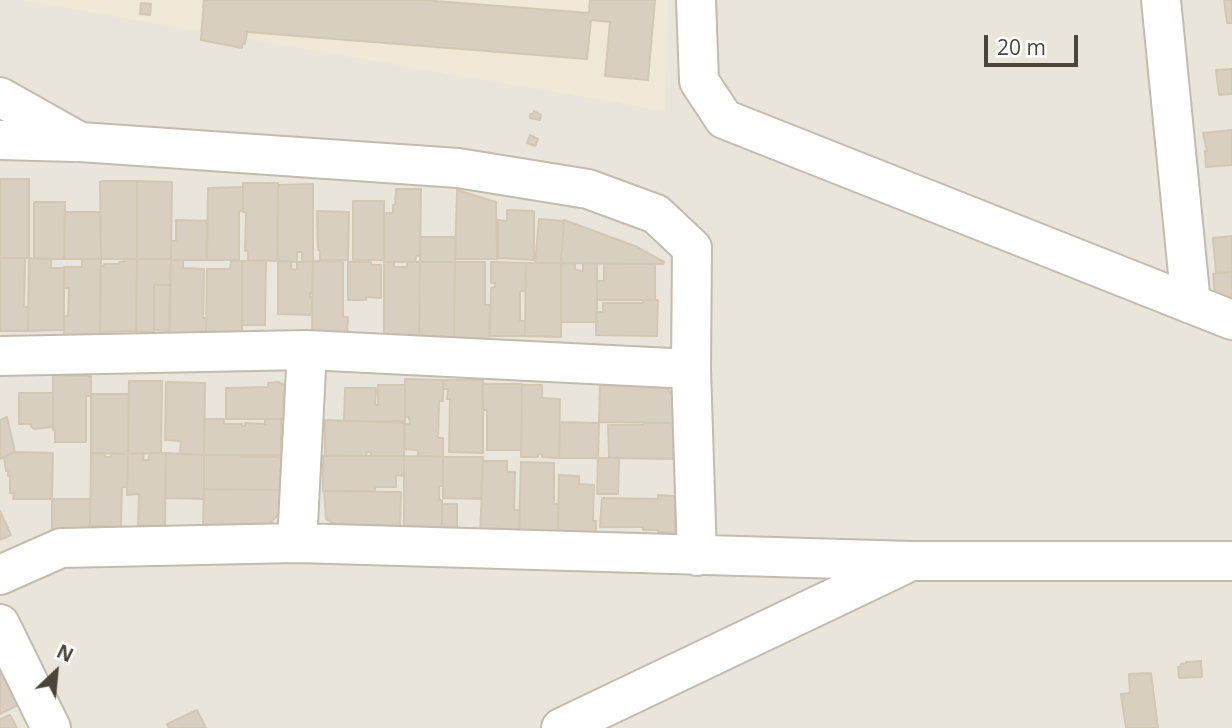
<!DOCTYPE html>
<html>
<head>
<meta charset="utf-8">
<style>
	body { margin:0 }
	#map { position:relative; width:1232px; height:728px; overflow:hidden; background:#f6f3ec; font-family:"Open Sans",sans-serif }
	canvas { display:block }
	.north { position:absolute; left:21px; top:637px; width:70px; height:70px; -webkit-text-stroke:5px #fff; paint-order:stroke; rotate:26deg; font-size:19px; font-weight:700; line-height:28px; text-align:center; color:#4b4439 }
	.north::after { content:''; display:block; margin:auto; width:24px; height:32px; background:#4b4439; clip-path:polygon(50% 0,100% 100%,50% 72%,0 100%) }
	.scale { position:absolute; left:984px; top:35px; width:94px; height:32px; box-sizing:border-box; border:4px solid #4b4439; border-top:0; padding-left:9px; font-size:21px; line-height:24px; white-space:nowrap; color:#4b4439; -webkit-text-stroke:5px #fff; paint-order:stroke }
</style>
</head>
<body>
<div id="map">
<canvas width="1232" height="728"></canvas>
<div class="north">N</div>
<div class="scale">20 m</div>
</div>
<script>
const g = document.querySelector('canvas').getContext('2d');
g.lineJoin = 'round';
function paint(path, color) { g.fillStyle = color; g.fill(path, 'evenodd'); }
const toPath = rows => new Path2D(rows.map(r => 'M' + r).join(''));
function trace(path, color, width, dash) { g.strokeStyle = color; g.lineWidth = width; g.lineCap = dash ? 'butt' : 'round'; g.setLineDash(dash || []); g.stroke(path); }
paint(toPath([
	[0,0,1232,0,1232,728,0,728]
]), '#eae5da');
paint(toPath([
	[19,0,668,0,665,111]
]), '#efe8d6');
const building = toPath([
	[204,0,422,0,589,13,590,0,655,0,648,80,605,76,610,22,591,20,587,59,247,32,245,44,242,43,242,48,201,40,204,0],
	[1224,0,1232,0,1232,23,1227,23,1224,0],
	[141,3,151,4,150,15,140,14,141,3],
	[1232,69,1232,94,1219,95,1216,70,1232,69],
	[534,111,541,115,540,120,530,118,530,114,533,114,534,111],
	[1232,130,1232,165,1206,167,1205,151,1207,151,1203,133,1232,130],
	[530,135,538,139,535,146,527,143,530,135],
	[0,179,29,179,29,258,0,258,0,179],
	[103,181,137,181,137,259,101,259,100,182,103,181],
	[137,181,172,182,171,259,137,259,137,181],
	[243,183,278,183,277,261,248,260,248,250,245,251,246,213,243,212,243,183],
	[313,184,313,261,302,262,302,252,297,252,297,262,278,261,278,185,313,184],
	[243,187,243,210,239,211,239,260,207,260,208,188,243,187],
	[396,189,421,189,420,256,416,256,415,262,384,262,384,213,393,213,393,205,395,205,396,189],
	[457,190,496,202,497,259,455,259,457,190],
	[353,201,384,201,384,260,353,260,353,201],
	[34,202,65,202,64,259,34,259,34,202],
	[507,210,534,211,534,260,498,258,498,220,507,221,507,210],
	[317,211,349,212,348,260,320,260,320,250,318,250,317,211],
	[65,212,100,212,101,259,64,259,65,212],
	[539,219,564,221,561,263,535,263,539,219],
	[176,220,207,221,206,260,171,260,171,241,176,241,176,220],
	[564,220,635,246,664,262,663,264,561,263,564,220],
	[1232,236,1232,272,1216,273,1213,238,1232,236],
	[420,237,456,237,455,262,420,262,420,237],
	[0,258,25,258,24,307,28,307,28,331,0,331,0,258],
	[29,258,51,259,51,268,64,268,64,330,28,331,29,258],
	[82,259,101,259,100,337,64,337,64,316,68,316,69,288,64,288,64,267,82,267,82,259],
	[124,259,137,259,136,331,100,332,100,266,104,266,104,264,119,264,119,262,124,262,124,259],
	[137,259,171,259,170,285,154,285,154,332,136,331,137,259],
	[171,260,183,260,183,268,204,269,203,318,206,318,206,334,170,333,171,260],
	[231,261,242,261,242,332,206,332,207,269,230,269,231,261],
	[242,261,266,261,265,325,242,325,242,261],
	[278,261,291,261,291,269,297,270,297,262,313,261,312,293,310,293,310,297,312,297,312,315,278,314,278,261],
	[313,261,343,262,343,317,348,317,347,335,312,335,313,261],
	[348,262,371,262,371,265,381,265,381,298,366,297,366,300,348,300,348,262],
	[384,262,394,262,394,267,407,267,407,262,420,262,419,342,384,343,384,262],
	[420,262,455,262,454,342,419,342,420,262],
	[455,262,485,262,485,305,490,305,489,341,454,342,455,262],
	[491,262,526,263,525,291,520,291,520,321,525,321,525,336,490,336,491,288,495,287,495,283,491,283,491,262],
	[526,263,561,263,561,337,525,336,526,263],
	[561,263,575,263,575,270,583,271,583,263,597,263,597,322,561,322,561,263],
	[604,263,655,264,655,300,597,300,597,281,604,281,604,263],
	[1232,272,1232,302,1215,295,1213,274,1232,272],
	[154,285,170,285,169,331,154,330,154,285],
	[643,300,658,300,657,336,596,335,596,312,603,312,603,303,643,303,643,300],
	[53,375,91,376,91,396,86,396,86,442,55,442,55,430,53,430,53,375],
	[405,379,443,380,443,401,439,401,438,438,443,438,443,457,418,456,418,450,404,449,404,424,410,424,409,417,405,417,405,379],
	[444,380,483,380,483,453,449,452,450,399,447,399,448,389,443,389,444,380],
	[129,381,162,381,161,453,128,454,129,381],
	[166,382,205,383,204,455,180,454,181,441,165,440,166,382],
	[278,382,287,386,286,419,226,419,226,388,268,387,268,383,278,382],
	[482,384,522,384,521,450,487,450,487,410,483,410,482,384],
	[378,385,405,385,405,421,344,421,345,388,376,388,375,405,378,405,378,385],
	[522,385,542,385,542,398,560,399,559,458,542,457,542,454,538,454,538,457,521,457,522,385],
	[600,385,666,387,675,398,674,423,599,422,600,385],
	[19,393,53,393,53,427,34,429,31,427,31,424,19,424,19,393],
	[91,394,129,394,128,454,91,453,91,394],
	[7,417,15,452,0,459,0,420,7,417],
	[204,419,224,419,224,424,242,424,242,426,245,426,245,423,265,424,265,419,281,419,281,455,204,455,204,419],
	[325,420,405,423,404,456,371,456,371,452,367,452,366,456,325,455,325,420],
	[560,422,599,423,598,458,559,458,560,422],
	[643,423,674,423,673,459,609,458,608,425,643,425,643,423],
	[15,452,53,453,52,499,13,499,14,493,10,493,10,476,8,476,8,471,6,471,4,457,15,452],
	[91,453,105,453,105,457,111,457,111,453,128,454,127,487,122,487,121,525,123,527,90,526,91,453],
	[144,453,143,460,149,460,149,453,166,453,165,526,138,525,139,494,127,495,128,454,144,453],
	[166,453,204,455,204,499,165,498,166,453],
	[204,455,241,455,241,457,279,457,281,459,280,490,204,489,204,455],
	[323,456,404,456,404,476,396,475,396,487,375,487,375,491,323,491,323,456],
	[404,456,443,457,443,486,439,486,439,500,442,500,442,530,404,530,404,456],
	[443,457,483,457,481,499,443,498,443,457],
	[598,458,619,458,618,494,597,494,598,458],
	[483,461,507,461,507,472,515,472,514,510,520,510,519,536,480,535,483,461],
	[521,462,554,463,554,504,558,504,558,531,519,530,521,462],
	[559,475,579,476,579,484,594,485,593,521,596,521,596,535,558,535,559,475],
	[204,489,280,490,280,513,265,528,203,526,204,489],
	[324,491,401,492,400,527,382,527,382,525,376,524,375,527,339,526,326,519,324,491],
	[658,495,675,496,675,532,658,532,658,530,643,530,643,527,600,527,602,498,658,499,658,495],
	[52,499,90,499,90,530,52,529,52,499],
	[442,504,457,504,457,530,442,530,442,504],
	[0,511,11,535,0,540,0,511],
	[1201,661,1202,677,1179,678,1178,667,1181,667,1181,664,1186,663,1186,662,1201,661],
	[3,672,18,705,0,714,0,674,3,672],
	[1151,673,1158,728,1126,728,1121,694,1130,693,1129,674,1151,673],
	[197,710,206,728,169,728,167,724,197,710],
	[10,715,17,728,0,728,0,719,10,715]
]);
paint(building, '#d8cfc1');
trace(building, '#d3c7b4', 2);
const minor = toPath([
	[696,0,699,81,724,119,1232,320],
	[1161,0,1191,304],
	[0,97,80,142,458,168,588,189,656,214,692,248,691,369,697,556],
	[0,140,74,142],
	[0,356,307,350,691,369],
	[297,543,307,350],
	[0,575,61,548,297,543,911,561,1232,561],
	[0,624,51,728],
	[561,728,903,565]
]);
trace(minor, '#c2bbae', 42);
trace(minor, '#fff', 38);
</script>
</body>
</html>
